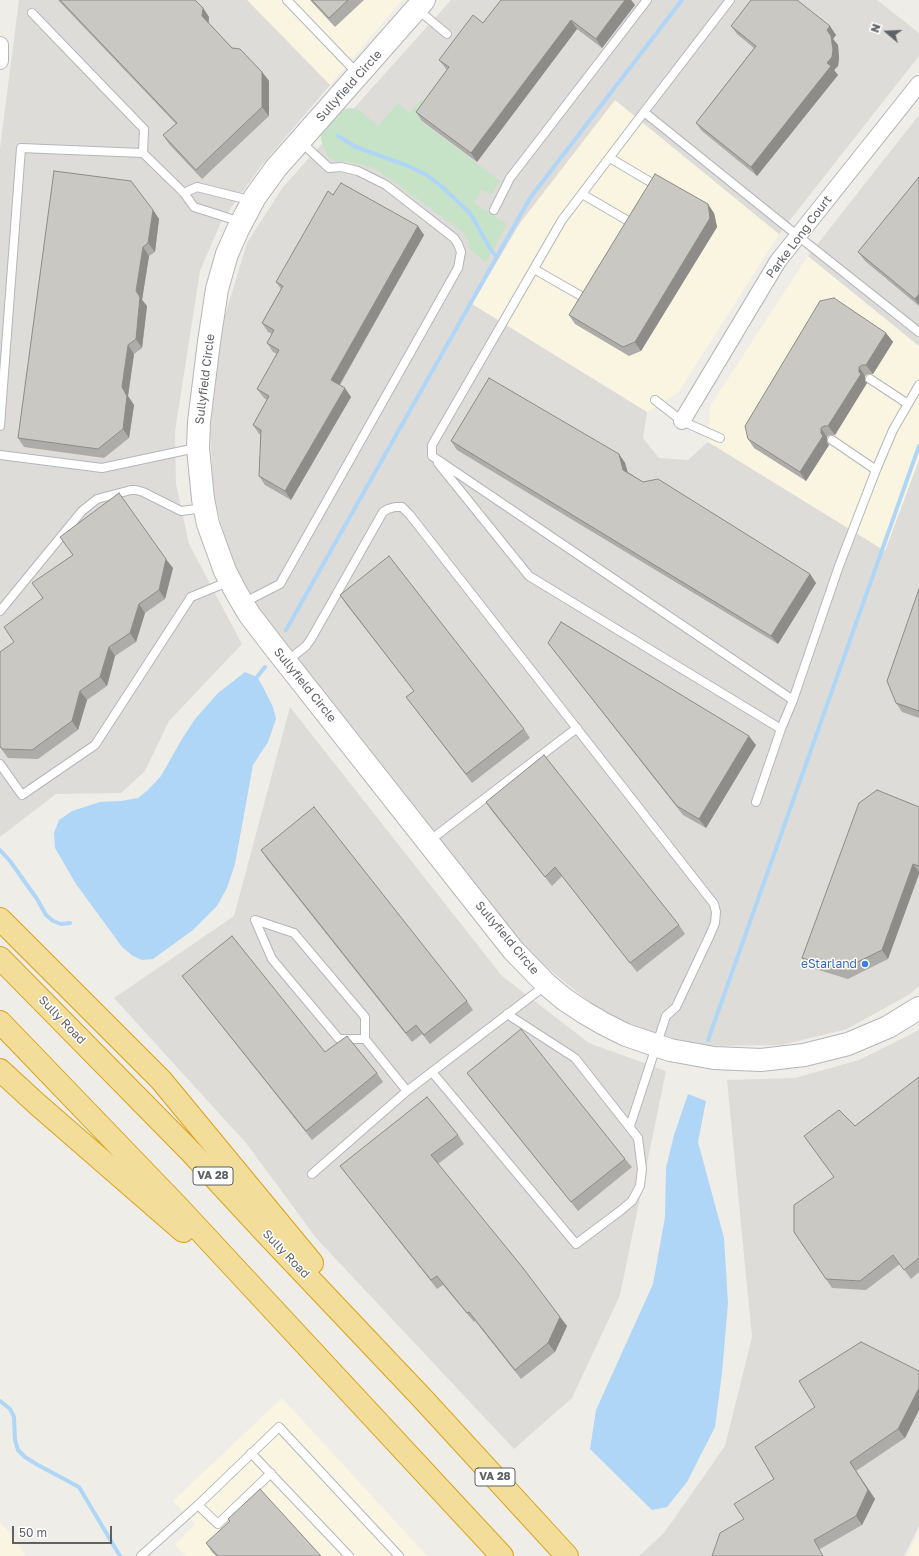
<!DOCTYPE html>
<html>
<head>
<meta charset="utf-8">
<style>
	body { margin:0 }
	#map { position:relative; width:919px; height:1556px; overflow:hidden; background:#efede7; font-family:"Golos Text",sans-serif }
	canvas { display:block }
	.north { position:absolute; left:867px; top:12px; width:40px; height:40px; -webkit-text-stroke:3px #fff; paint-order:stroke; rotate:289deg; font-size:11px; font-weight:700; line-height:16px; text-align:center; color:#5e6165 }
	.north::after { content:''; display:block; margin:auto; width:14px; height:18px; background:#5e6165; clip-path:polygon(50% 0,100% 100%,50% 72%,0 100%) }
	.scale { position:absolute; left:12px; top:1526px; width:100px; height:18px; box-sizing:border-box; border:2px solid #5e6165; border-top:0; padding-left:5px; font-size:12px; line-height:14px; white-space:nowrap; color:#5e6165; -webkit-text-stroke:3px #fff; paint-order:stroke }
</style>
</head>
<body>
<div id="map">
<canvas width="919" height="1556"></canvas>
<div class="north">N</div>
<div class="scale">50 m</div>
</div>
<script>
const g = document.querySelector('canvas').getContext('2d');
g.lineJoin = 'round';
function paint(path, color) { g.fillStyle = color; g.fill(path, 'evenodd'); }
const toPath = rows => new Path2D(rows.map(r => 'M' + r).join(''));
function trace(path, color, width, dash) { g.strokeStyle = color; g.lineWidth = width; g.lineCap = dash ? 'butt' : 'round'; g.setLineDash(dash || []); g.stroke(path); }
function drawText(font, color, halo, rows, align = 'center') {
  g.font = font + ' "Golos Text",sans-serif'; g.lineWidth = 3; g.setLineDash([]); g.textBaseline = 'middle'; g.strokeStyle = halo; g.fillStyle = color; for (const [text, x, y, turn = 0] of rows) {
    g.save(); g.translate(x, y); g.rotate((+turn || 0) * Math.PI / 180); g.textAlign = isNaN(turn) ? turn : align; if (halo) g.strokeText(text, 0, 0); g.fillText(text, 0, 0); g.restore();
  }
}
paint(toPath([
	[247,0,402,0,330,85],
	[615,100,779,234,678,393,647,412,472,304,520,223],
	[808,256,919,346,919,460,885,551,708,442,710,406],
	[282,1398,427,1556,186,1556,175,1545,195,1524,173,1501],
	[0,1523,13,1535,25,1556,0,1556],
	[919,1532,919,1556,907,1556]
]), '#faf5e0');
paint(toPath([
	[19,0,247,0,330,85,261,166,221,222,200,271,175,431,176,484,189,544,242,644,169,721,145,771,121,793,56,794,0,837,0,148],
	[451,0,877,0,919,33,919,56,779,234,615,100,520,223,472,304,647,412,643,438,659,458,688,460,708,442,885,551,919,460,919,986,910,994,847,1029,782,1045,707,1046,654,1034,601,1011,521,947,259,612,230,557,214,497,210,432,223,322,247,243,283,187],
	[919,115,919,346,808,256],
	[290,707,502,976,589,1043,666,1071,620,1295,572,1398,514,1449,317,1239,246,1143,114,998,234,916],
	[919,1030,919,1526,904,1556,639,1556,664,1533,725,1446,752,1337,727,1080,795,1078,859,1060]
]), '#dedcd9');
paint(toPath([
	[422,99,432,107,421,121,500,181,492,194,481,190,474,203,507,224,486,263,469,248,469,241,464,233,387,177,373,168,363,165,345,161,335,161,329,158,325,151,321,140,321,134,344,109,351,108,358,109,378,126,398,103,409,113]
]), '#c6e3c7');
paint(toPath([
	[245,672,257,677,263,687,273,707,276,719,268,742,253,765,235,864,227,888,217,906,193,930,153,959,142,960,133,956,122,947,76,884,55,848,54,833,59,820,72,811,100,802,121,801,138,798,148,790,161,776,182,739,195,719,218,693],
	[688,1094,706,1101,698,1142,724,1238,728,1303,722,1373,715,1427,687,1482,667,1507,652,1510,590,1449,596,1410,653,1284,665,1217,666,1168,674,1135]
]), '#afd6f6');
trace(toPath([
	[338,136,356,147,408,166,427,175,441,186,470,213,491,250,497,257],
	[286,630,530,198,682,0],
	[257,677,265,667],
	[0,850,10,861,37,899,46,915,53,921,61,924,70,923],
	[708,1040,919,446],
	[0,1401,10,1409,14,1417,15,1440,18,1450,25,1457,36,1464,79,1487,120,1556]
]), '#afd6f6', 4);
const lane = toPath([
	[287,0,358,74],
	[730,0,644,112,798,236,919,332],
	[417,9,447,34],
	[32,13,144,129,143,153],
	[644,112,562,220,432,445,432,456,793,700],
	[610,158,652,183],
	[184,193,197,187,253,201],
	[582,194,630,222],
	[494,210,510,178,647,0],
	[534,269,583,297],
	[870,379,908,404],
	[655,400,682,421,720,438],
	[0,426,21,148,143,153,184,193,194,207,241,222],
	[832,440,876,470],
	[0,455,102,468,196,448],
	[438,463,529,576,781,729],
	[243,603,280,584,458,268,461,252,458,244,454,238,386,185,358,171,341,167,329,168,300,141],
	[0,611,82,511,97,499,131,490,136,490,143,492,181,511,204,508],
	[287,661,306,646,311,639,383,512,388,509,395,507,402,507,410,515,714,904,716,912,715,923,710,935,676,1007,666,1016,630,1126],
	[0,764,22,795,95,745,191,597,230,581],
	[756,802,781,729,793,700,839,566,876,470,893,430,919,385],
	[429,841,577,728],
	[365,1039,339,1039,272,959,255,920,294,933,365,1017,365,1039,407,1091,546,985],
	[432,1072,576,1244,620,1211,632,1201,640,1186,642,1169,638,1138,575,1058,507,1014],
	[312,1174,407,1091],
	[251,1453,349,1556],
	[198,1505,218,1524,271,1473],
	[141,1556,198,1505,279,1427,399,1556]
]);
const street = toPath([
	[0,45,0,61],
	[682,421,778,261,919,84]
]);
const secondary = toPath([
	[424,0,276,168,255,197,238,229,227,254,217,289,209,342,199,422,198,448,203,499,208,524,225,571,236,592,249,614,275,648,513,950,546,984,564,999,585,1013,604,1024,626,1035,670,1050,714,1058,761,1060,804,1055,848,1044,888,1027,919,1008]
]);
const highway = toPath([
	[0,919,161,1080,312,1263],
	[0,958,190,1151,263,1230,423,1399,567,1556],
	[0,1022,178,1207,502,1556],
	[0,1070,37,1104,183,1231]
]);
trace(lane, '#b4b6ba', 10);
trace(street, '#b4b6ba', 18);
trace(secondary, '#b3b5b9', 24);
trace(highway, '#dca319', 24);
trace(lane, '#fff', 8);
trace(street, '#fff', 16);
trace(secondary, '#fff', 22);
trace(highway, '#f2dd9a', 22);
paint(toPath([
	[58,0,195,0,203,8,209,17,209,23,232,48,262,72,269,81,269,116,202,179,169,144,163,135,176,124],
	[310,0,364,0,335,27],
	[501,0,631,0,635,5,602,48,577,29,477,162,422,121,416,112,447,70,439,60,483,23],
	[731,26,836,35,833,39,838,45,839,59,838,66,834,70,838,75,757,176,702,131,696,123,754,48,737,34],
	[919,177,919,306,865,261,858,252],
	[333,195,424,235,340,385,351,397,291,500,265,485,259,476,261,435,259,434,253,425,267,400,264,398,257,389,277,354,273,352,267,343,272,334,268,332,262,323,281,289,276,282],
	[153,210,159,219,155,252,149,256,142,300,147,306,142,348,134,354,128,396,134,405,129,438,104,458,24,447,18,438],
	[714,213,717,227,641,351,629,356,575,324,569,315],
	[886,333,893,342,873,374,868,374,865,376,865,381,867,383,835,435,830,435,827,437,827,442,829,445,806,481,754,448,748,439],
	[451,441,619,454,625,463,628,472,643,482,810,574,816,583,778,644,457,450],
	[173,568,165,599,145,613,136,642,115,656,107,686,87,700,78,730,38,759,8,758,0,747,0,652,14,642],
	[919,589,919,718,902,712,896,703],
	[340,595,524,729,530,738,472,783,406,697,414,691,346,604],
	[548,643,756,745,706,828,683,815,555,652],
	[486,802,679,925,685,934,637,972,562,876,552,886,492,811],
	[919,807,919,874,888,959,848,979,809,967,802,958],
	[261,850,467,1001,473,1010,430,1044,422,1034,412,1042,267,859],
	[182,976,325,1052,377,1073,383,1082,312,1140,189,985],
	[467,1073,625,1159,632,1167,578,1211,473,1081],
	[919,1077,919,1272,911,1279,900,1264,866,1290,832,1288,794,1232,834,1177,855,1126],
	[458,1135,464,1144,438,1164,567,1326,555,1352,521,1379,475,1321,474,1322,443,1285,437,1289,347,1175,340,1166],
	[919,1371,919,1410,905,1438,856,1471,875,1499,862,1525,820,1549,744,1519,774,1479],
	[206,1543,321,1556,216,1556,212,1552]
]), '#aeaca8');
paint(toPath([
	[625,0,631,0,635,5,602,48,596,39],
	[203,8,209,17,208,25,202,16],
	[571,20,577,29,477,162,471,153],
	[830,26,836,35,833,39,838,45,839,59,838,66,834,70,838,75,757,176,751,167,827,63,827,30],
	[262,72,269,81,269,116,262,107],
	[708,204,714,213,717,227,641,351,635,342],
	[153,210,159,219,155,252,148,243],
	[418,226,424,235,337,389,331,380],
	[143,247,149,256,142,300,147,306,142,348,136,339,136,291],
	[919,294,919,305,915,299],
	[886,333,893,342,873,374,866,365],
	[128,345,134,354,128,396,134,405,129,438,123,429,122,387],
	[859,367,865,376,865,381,867,383,835,435,828,426,859,372],
	[345,388,351,397,291,500,285,491],
	[821,428,827,437,827,442,829,445,806,481,800,472,821,433],
	[619,454,625,463,629,478,623,470],
	[166,559,173,568,165,599,159,590],
	[810,574,816,583,778,644,771,636],
	[139,604,145,613,136,642,130,633],
	[109,647,115,656,107,686,100,677],
	[80,691,87,700,78,730,72,721],
	[749,736,756,745,706,828,699,819],
	[913,864,919,872,919,874,888,959,882,950],
	[560,1317,567,1326,555,1352,548,1343],
	[919,1388,919,1410,905,1438,898,1429],
	[850,1462,875,1499,862,1525,856,1516]
]), '#8d8c88');
const building = toPath([
	[60,0,195,0,203,8,202,16,232,48,240,49,262,72,262,107,196,170,163,135,177,123,60,0],
	[312,0,348,0,329,18,312,0],
	[501,0,625,0,596,39,571,20,471,153,416,112,449,67,439,60,473,15,483,23,501,0],
	[751,0,797,0,830,26,827,30,831,36,833,50,832,57,827,63,831,66,751,167,696,123,756,46,731,26,751,0],
	[54,171,131,181,153,210,148,243,143,247,136,291,140,297,136,339,128,345,122,387,127,396,123,429,98,449,18,438,54,171],
	[655,174,708,204,710,218,635,342,623,347,569,315,655,174],
	[919,177,919,294,915,299,858,252,919,177],
	[341,183,418,226,331,380,345,388,285,491,259,476,261,430,253,425,269,396,257,389,279,350,267,343,274,330,262,323,283,286,276,282,328,191,333,195,341,183],
	[834,298,886,333,866,365,862,365,859,367,859,372,861,374,828,426,824,426,821,428,821,433,823,436,800,472,748,439,745,426,820,301,834,298],
	[489,378,619,454,623,470,643,482,658,479,810,574,771,636,451,441,489,378],
	[119,493,166,559,159,590,139,604,130,633,109,647,100,677,80,691,72,721,32,750,2,749,0,746,0,652,14,642,4,627,43,598,32,583,73,555,60,537,119,493],
	[389,556,524,729,466,774,406,697,414,691,340,595,389,556],
	[919,589,919,711,896,703,887,681,919,589],
	[561,622,749,736,699,819,677,806,548,643,561,622],
	[544,755,679,925,630,963,555,867,545,877,486,802,544,755],
	[877,790,919,807,919,866,913,864,882,950,841,970,802,958,859,803,877,790],
	[314,807,467,1001,424,1035,416,1025,406,1033,261,850,314,807],
	[232,936,325,1052,347,1036,377,1073,306,1131,182,976,232,936],
	[521,1029,625,1159,571,1202,467,1073,521,1029],
	[919,1077,919,1258,904,1270,893,1255,860,1281,826,1279,794,1232,794,1205,834,1177,804,1136,839,1110,855,1126,919,1077],
	[427,1097,458,1135,431,1155,523,1268,560,1317,548,1343,515,1370,469,1312,467,1313,437,1276,431,1280,340,1166,427,1097],
	[861,1342,919,1371,919,1388,898,1429,850,1462,868,1490,856,1516,814,1540,823,1556,712,1556,720,1533,744,1519,734,1504,774,1479,755,1447,815,1407,799,1381,861,1342],
	[260,1489,321,1556,218,1556,206,1543,230,1521,228,1519,260,1489]
]);
paint(building, '#cac8c3');
trace(building, '#8d8c88', 1);
for (const [x, y, r, color] of [
	[865,964,4,"#3f7fe0"]
]) { const dot = new Path2D(); dot.arc(x, y, r, 0, 2 * Math.PI); g.fillStyle = color; g.fill(dot); trace(dot, '#fff', 1.5); }
for (const [x, y, w] of [
	[213,1176,40],
	[495,1477,40]
]) { const box = new Path2D(); box.roundRect(x - w / 2, y - 9, w, 18, 3); g.fillStyle = '#fff'; g.fill(box); trace(box, '#5e6165', 1); }
drawText('bold 11px', '#5e6165', null, [
	["VA 28",213,1176],
	["VA 28",495,1477]
]);
drawText('12px', '#5e6165', '#fff', [
	["Sullyfield Circle",349,86,-48],
	["Parke Long Court",799,237,-53],
	["Sullyfield Circle",205,379,-83],
	["Sullyfield Circle",305,685,51],
	["Sullyfield Circle",507,938,50],
	["Sully Road",62,1020,46],
	["Sully Road",286,1254,46]
]);
drawText('12px', '#366cbe', '#fff', [
	["eStarland",857,964]
], 'right');
</script>
</body>
</html>
